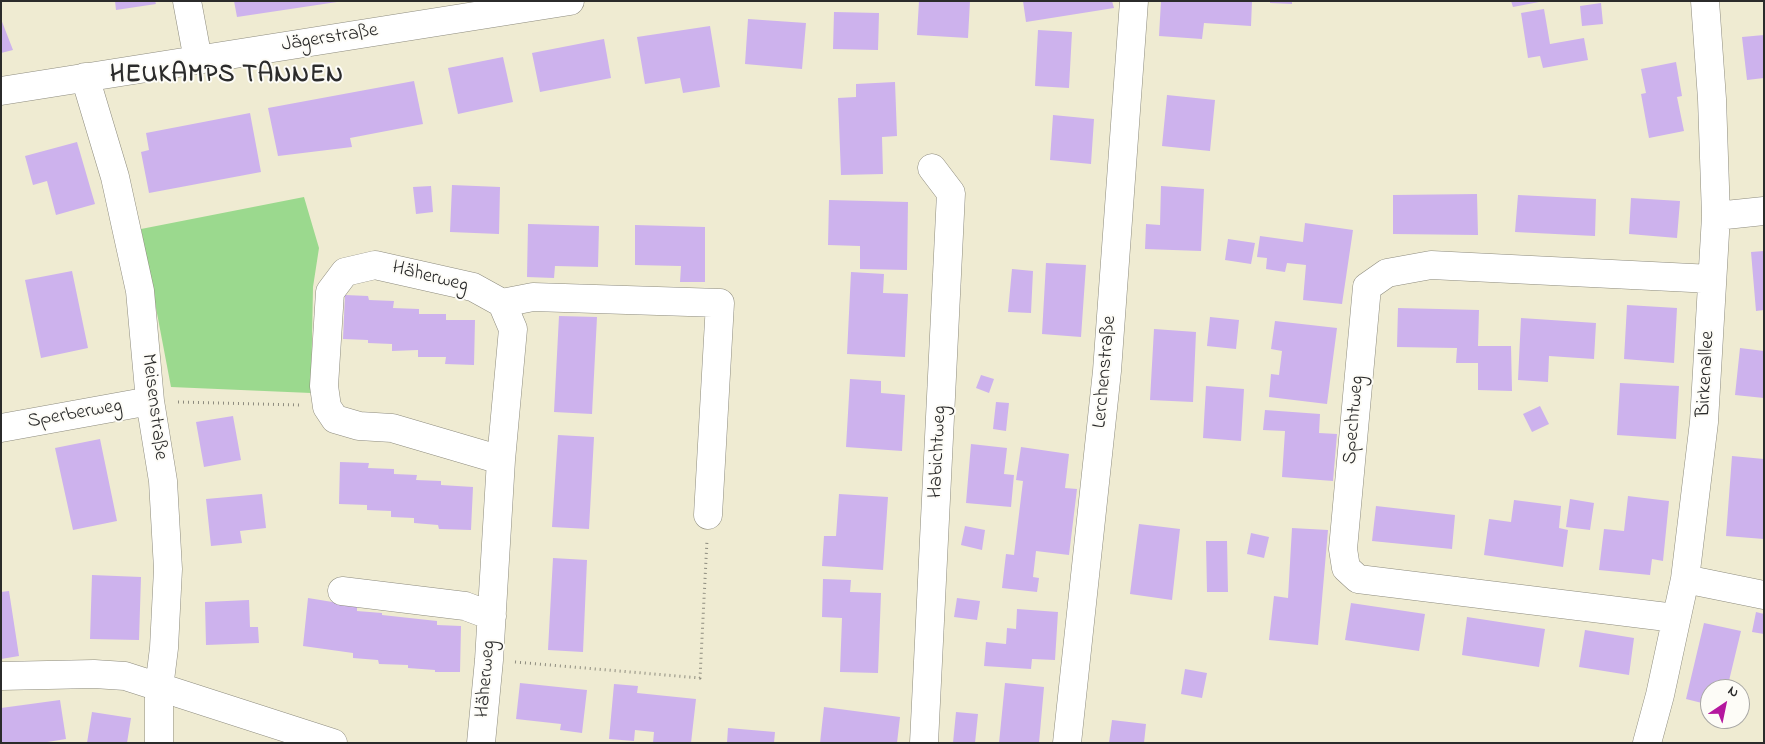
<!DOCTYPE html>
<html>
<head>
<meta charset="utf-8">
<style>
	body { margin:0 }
	#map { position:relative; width:1765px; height:744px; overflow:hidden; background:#efebd2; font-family:"Indie Flower",sans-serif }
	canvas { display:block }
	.frame { position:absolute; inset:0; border:2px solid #2b2b2b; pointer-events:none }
	.north { position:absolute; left:1700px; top:679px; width:50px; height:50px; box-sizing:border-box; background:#fdfcf7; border:1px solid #a9a8a5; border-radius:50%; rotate:34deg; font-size:14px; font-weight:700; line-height:20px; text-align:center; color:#2b2b2b }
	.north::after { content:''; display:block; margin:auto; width:18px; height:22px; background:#b5179e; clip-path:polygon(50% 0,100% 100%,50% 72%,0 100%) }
</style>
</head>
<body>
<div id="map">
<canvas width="1765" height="744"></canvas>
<div class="frame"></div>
<div class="north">N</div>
</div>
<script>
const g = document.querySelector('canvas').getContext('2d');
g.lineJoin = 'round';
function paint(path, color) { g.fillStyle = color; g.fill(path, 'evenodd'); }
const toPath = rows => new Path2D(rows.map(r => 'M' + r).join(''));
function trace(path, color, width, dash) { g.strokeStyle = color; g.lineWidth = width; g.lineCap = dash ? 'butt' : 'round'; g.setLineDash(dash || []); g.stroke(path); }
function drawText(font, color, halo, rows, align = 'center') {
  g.font = font + ' "Indie Flower",sans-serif'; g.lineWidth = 4; g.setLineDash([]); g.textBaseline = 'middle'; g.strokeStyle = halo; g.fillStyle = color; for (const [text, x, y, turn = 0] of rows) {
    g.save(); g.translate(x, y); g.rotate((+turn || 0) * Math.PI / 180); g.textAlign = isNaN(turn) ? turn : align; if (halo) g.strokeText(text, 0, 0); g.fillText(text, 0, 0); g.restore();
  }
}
paint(toPath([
	[304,197,319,248,313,287,311,393,171,387,141,229]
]), '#9bd98e');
paint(toPath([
	[115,1,155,1,156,4,116,10],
	[234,1,337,1,337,2,237,17],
	[919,1,970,1,968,38,917,35],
	[1023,1,1112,1,1114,8,1026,22],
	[1161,1,1252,1,1251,26,1204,23,1202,39,1159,36],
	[1270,1,1292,1,1292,4,1270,3],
	[1511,1,1539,1,1539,2,1513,7],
	[1601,3,1603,24,1582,26,1580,6],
	[1544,9,1550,44,1584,38,1588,60,1543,68,1540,56,1528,58,1521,13],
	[834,12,879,13,878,50,833,49],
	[1,19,13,50,1,53],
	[748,19,806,23,802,69,745,64],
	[710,26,720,87,683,93,680,78,645,84,637,37],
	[1038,30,1072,32,1069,88,1035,86],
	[1764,35,1764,78,1747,80,1742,37],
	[604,39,611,78,540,92,532,53],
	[503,57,513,102,458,114,448,68],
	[1676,62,1682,96,1677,97,1684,131,1649,138,1641,94,1646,93,1641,69],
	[414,81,423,124,350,138,352,147,278,156,268,108],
	[895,82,897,136,882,137,883,174,841,175,838,98,856,97,856,84],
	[1167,95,1215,100,1210,151,1162,146],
	[250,113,261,172,149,193,141,152,149,150,146,133],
	[1053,115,1094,119,1091,164,1050,160],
	[77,142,95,204,56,215,47,181,33,185,25,156],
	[452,185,500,187,499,234,450,232],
	[431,186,433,212,416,214,413,187],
	[1161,186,1204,189,1201,251,1145,249,1146,224,1160,225],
	[1477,194,1478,235,1393,234,1393,195],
	[1518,195,1596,199,1595,236,1515,232],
	[1631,198,1680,201,1677,238,1629,234],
	[829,200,908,202,907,270,860,269,860,246,828,245],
	[1305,223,1353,230,1342,304,1303,300,1306,265,1287,263,1285,272,1266,269,1267,258,1257,257,1260,236,1303,242],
	[528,224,599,226,598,267,555,266,554,278,527,277],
	[635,225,705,227,705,282,680,282,681,266,635,265],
	[1228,239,1255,243,1251,264,1225,260],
	[1764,251,1764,310,1756,311,1751,252],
	[1046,263,1086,265,1081,337,1042,334],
	[1012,269,1033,271,1031,313,1008,312],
	[72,271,88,348,41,358,25,280],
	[851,272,884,274,883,293,908,294,905,357,847,354],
	[345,295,368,296,369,300,394,301,393,308,419,309,419,314,446,314,446,320,475,320,474,365,445,364,446,357,418,357,418,350,392,351,392,344,368,343,368,340,343,339],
	[1627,305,1677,308,1674,363,1624,359],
	[1398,308,1479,310,1478,346,1511,346,1512,391,1478,390,1478,363,1456,363,1457,348,1397,347],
	[559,316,597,317,592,414,554,412],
	[1210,317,1239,320,1236,349,1207,346],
	[1521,318,1596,323,1594,359,1549,356,1548,382,1518,380],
	[1275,321,1337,328,1327,404,1269,397,1271,374,1279,375,1282,351,1271,349],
	[1154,329,1196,332,1193,402,1150,400],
	[1740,348,1764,351,1764,398,1735,395],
	[981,375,994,379,989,393,976,388],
	[850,379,881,381,881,393,905,395,902,451,846,447],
	[1620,383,1679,386,1676,439,1617,435],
	[1206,386,1244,389,1241,441,1203,438],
	[996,402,1009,403,1006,431,993,429],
	[1540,406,1549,424,1532,432,1523,414],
	[1265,410,1320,414,1319,433,1337,434,1333,481,1282,477,1285,431,1263,430],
	[233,416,241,460,204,467,196,422],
	[558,435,594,437,589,529,552,527],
	[100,439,117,521,73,530,55,448],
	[971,444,1007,448,1004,474,1014,475,1011,507,966,503],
	[1021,447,1069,454,1065,488,1077,489,1069,555,1036,551,1033,577,1039,578,1037,592,1002,588,1006,554,1014,555,1023,481,1016,480],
	[1732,456,1764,459,1764,539,1726,536],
	[340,462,369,463,368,468,394,469,394,474,417,475,416,480,441,481,441,485,473,487,471,530,439,529,438,525,414,523,414,518,391,517,391,511,367,510,367,505,339,504],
	[262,494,266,528,240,531,242,543,211,546,206,499],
	[839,494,888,497,883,570,822,566,824,536,836,536],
	[1628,496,1669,501,1663,561,1652,559,1650,575,1599,570,1604,529,1624,531],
	[1570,499,1594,503,1590,530,1566,527],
	[1514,500,1561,506,1559,528,1568,530,1563,567,1484,555,1489,519,1511,522],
	[1376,506,1455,515,1452,549,1372,541],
	[1139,524,1180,529,1172,600,1130,594],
	[965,526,985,530,982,550,961,545],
	[1292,528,1328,530,1318,645,1269,640,1274,596,1288,598],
	[1251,533,1269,537,1264,558,1247,554],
	[1206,541,1227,541,1228,592,1207,592],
	[553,558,587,560,583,652,548,650],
	[92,575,141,577,139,640,90,639],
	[823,579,851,580,850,592,881,593,878,673,840,672,842,618,822,617],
	[9,591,19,656,1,659,1,592],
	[308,598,357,606,357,611,382,613,382,615,437,621,437,625,461,626,460,672,435,672,435,670,408,668,408,665,379,664,378,660,353,658,353,653,303,646],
	[957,598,980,601,977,620,954,617],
	[249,600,250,627,258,627,259,643,206,645,205,602],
	[1351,603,1425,614,1419,651,1345,640],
	[1017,609,1058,612,1055,660,1032,659,1031,669,984,666,986,642,1006,644,1007,628,1016,629],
	[1756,612,1764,614,1764,634,1752,632],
	[1467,617,1545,629,1539,667,1462,655],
	[1704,623,1741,631,1727,689,1710,689,1710,705,1686,699],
	[1585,630,1634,638,1629,675,1579,667],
	[1185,669,1207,673,1202,698,1181,694],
	[520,683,587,690,582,733,560,730,561,724,516,719],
	[1005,683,1044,687,1039,743,999,743],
	[614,684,638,686,637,693,696,699,691,743,653,743,654,732,635,730,634,741,609,739],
	[60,700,66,739,41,743,1,743,1,708],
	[824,707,900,717,897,743,820,743],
	[92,712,131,718,127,743,87,743],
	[956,712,978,714,975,743,953,743],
	[1112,720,1146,724,1144,743,1109,743],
	[728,728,775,732,774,743,727,743]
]), '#cdb2ed');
const minor = toPath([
	[187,1,198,60],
	[85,77,115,177,140,291,150,401,163,481,168,569,164,648,159,688,159,743],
	[1,91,570,1],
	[1716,216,1764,211],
	[502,303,533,297,720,303,708,515],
	[1,428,150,401],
	[1685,579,1764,595],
	[342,591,465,606,492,616],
	[1675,618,1358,579,1346,568,1343,549,1367,287,1387,273,1431,265,1712,279],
	[1,676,94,674,125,676,333,743],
	[481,743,489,660,501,460,513,329,502,303,473,287,375,265,345,272,330,292,324,386,327,407,335,419,359,426,392,428,501,460],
	[924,743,951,193,932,168],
	[1067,743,1107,371,1134,1],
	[1647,743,1660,695,1685,579,1704,422,1716,216,1712,99,1705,1]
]);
trace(minor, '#8d8b7e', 29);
trace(toPath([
	[178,402,299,405],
	[515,662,700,678,707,540]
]), '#8d8b7e', 3, [1, 4]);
trace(minor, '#fff', 28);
drawText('20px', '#2b2b2b', '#fdfcf7', [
	["Jägerstraße",330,39,-9],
	["Häherweg",430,278,14],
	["Lerchenstraße",1106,372,-85],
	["Birkenallee",1707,374,-87],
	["Meisenstraße",153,407,83],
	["Sperberweg",75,415,-10],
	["Spechtweg",1355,420,-85],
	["Habichtweg",939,452,-87],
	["Häherweg",487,679,-85]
]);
g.letterSpacing = '1px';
drawText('bold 25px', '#2b2b2b', '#fdfcf7', [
	["HEUKAMPS TANNEN",227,77]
]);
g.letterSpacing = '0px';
</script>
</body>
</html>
